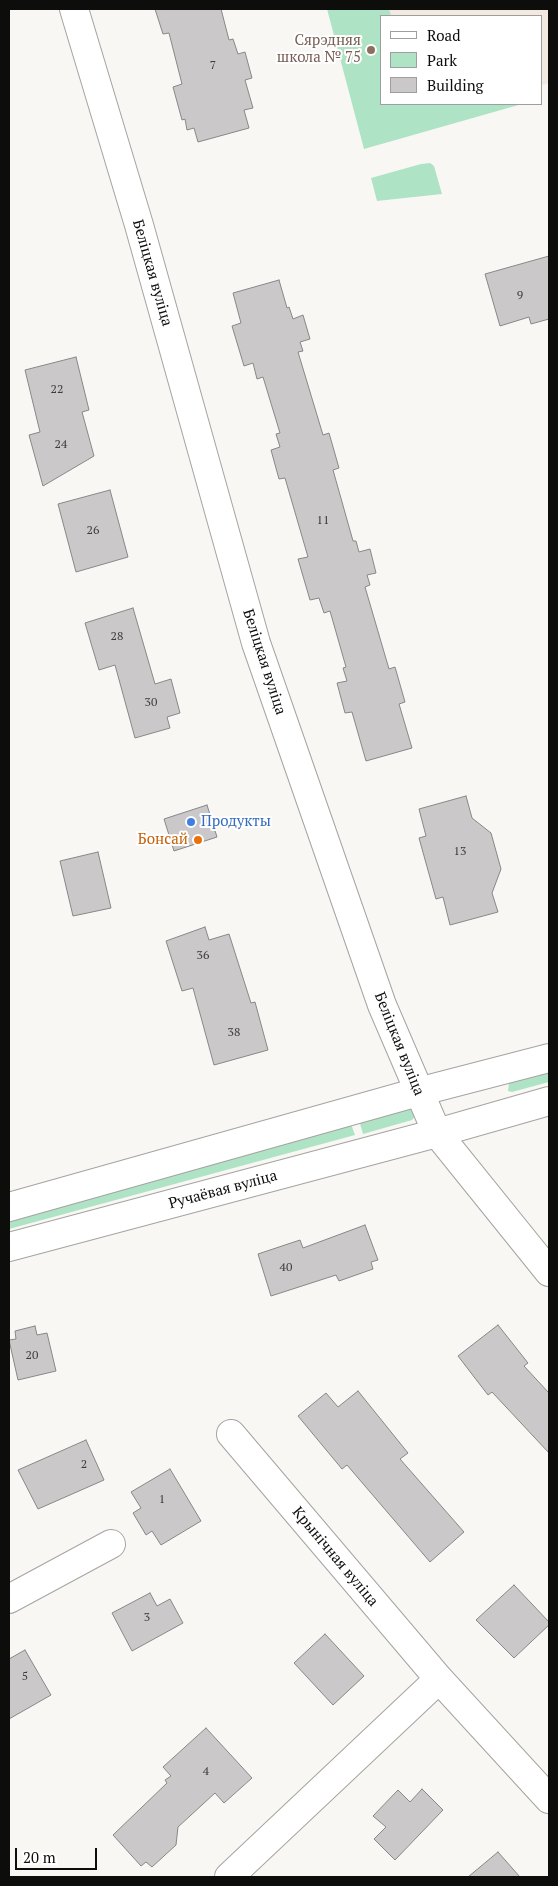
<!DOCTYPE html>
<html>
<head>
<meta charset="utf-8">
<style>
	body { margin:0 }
	#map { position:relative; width:558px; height:1886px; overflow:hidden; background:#f9f7f4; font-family:"PT Serif",serif }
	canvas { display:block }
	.frame { position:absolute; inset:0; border:10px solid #0d0d0c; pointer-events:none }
	.legend { position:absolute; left:380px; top:15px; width:162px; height:90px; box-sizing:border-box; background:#fff; border:1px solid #9e9e9e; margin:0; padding:6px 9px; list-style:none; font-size:15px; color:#0d0d0c }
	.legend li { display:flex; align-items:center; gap:10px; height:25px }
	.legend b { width:25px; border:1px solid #9e9e9e }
	.scale { position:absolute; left:15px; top:1848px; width:82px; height:22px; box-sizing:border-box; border:2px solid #0d0d0c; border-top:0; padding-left:6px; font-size:15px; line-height:18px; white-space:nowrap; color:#0d0d0c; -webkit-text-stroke:4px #fff; paint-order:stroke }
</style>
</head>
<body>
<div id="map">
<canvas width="558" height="1886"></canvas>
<div class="frame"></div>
<ul class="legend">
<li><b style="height:6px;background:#fff"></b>Road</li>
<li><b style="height:14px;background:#aee3c6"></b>Park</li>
<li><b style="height:14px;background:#cbc8ca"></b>Building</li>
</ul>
<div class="scale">20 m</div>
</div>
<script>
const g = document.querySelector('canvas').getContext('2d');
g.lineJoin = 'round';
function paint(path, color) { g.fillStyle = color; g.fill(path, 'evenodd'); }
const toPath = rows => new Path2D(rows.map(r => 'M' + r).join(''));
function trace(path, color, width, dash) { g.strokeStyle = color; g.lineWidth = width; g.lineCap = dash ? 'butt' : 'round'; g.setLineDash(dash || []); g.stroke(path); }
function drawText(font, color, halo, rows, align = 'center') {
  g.font = font + ' "PT Serif",serif'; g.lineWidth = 4; g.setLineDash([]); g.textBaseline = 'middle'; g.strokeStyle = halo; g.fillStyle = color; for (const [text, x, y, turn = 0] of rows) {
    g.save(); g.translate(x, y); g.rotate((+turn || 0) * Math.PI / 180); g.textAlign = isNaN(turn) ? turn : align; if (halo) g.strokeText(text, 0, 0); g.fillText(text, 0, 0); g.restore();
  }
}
paint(toPath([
	[349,9,549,9,549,83,542,85,542,16,382,16,381,130]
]), '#f2e9e1');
paint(toPath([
	[327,9,389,9,391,16,382,16,382,104,522,104,364,149],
	[430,163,434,166,442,194,377,201,371,178,421,164],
	[549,1072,549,1082,512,1092,508,1091,509,1083],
	[409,1106,415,1109,416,1115,412,1120,363,1134,359,1120],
	[350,1121,355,1135,9,1229,9,1215]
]), '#aee3c6');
const building = toPath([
	[155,9,221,9,229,40,233,39,238,54,245,52,252,78,245,80,253,108,244,110,249,128,198,142,194,128,187,130,185,119,182,120,173,87,182,84,169,33,163,34,155,9],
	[549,256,549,319,531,324,529,317,500,326,485,274,549,256],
	[279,280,287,308,289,307,293,319,303,315,310,339,300,342,303,351,298,352,323,435,329,433,339,468,333,470,353,541,356,541,359,552,370,549,376,573,367,575,370,585,365,587,389,669,395,667,405,702,399,704,412,748,366,761,352,712,345,713,337,683,347,681,343,668,346,667,330,611,324,613,319,598,310,600,298,559,308,557,285,478,279,479,271,450,280,447,276,434,280,433,263,377,257,379,253,363,244,366,232,326,241,323,233,293,279,280],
	[76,357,89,410,82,412,94,456,43,486,29,435,40,432,25,370,76,357],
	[110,490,128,557,76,572,58,504,110,490],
	[133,608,155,684,171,679,180,713,167,717,170,728,135,738,115,665,99,670,85,623,133,608],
	[466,796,472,818,491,833,501,869,492,893,498,912,450,925,443,897,436,899,419,838,426,836,419,809,466,796],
	[207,805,217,837,174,851,164,819,207,805],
	[98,852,111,908,73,916,60,861,98,852],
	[205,927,209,940,229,934,251,1003,255,1002,268,1050,214,1065,193,988,182,991,166,941,205,927],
	[365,1225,378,1260,371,1262,373,1269,339,1281,336,1275,271,1296,258,1254,300,1240,303,1248,365,1225],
	[498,1325,528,1363,524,1366,549,1393,549,1453,492,1392,488,1395,458,1356,498,1325],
	[35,1326,37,1335,47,1333,56,1371,18,1380,9,1340,16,1339,15,1331,35,1326],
	[358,1391,408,1453,400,1459,464,1532,430,1562,347,1465,342,1469,298,1416,326,1393,338,1407,358,1391],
	[86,1440,104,1480,38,1509,18,1470,86,1440],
	[170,1469,201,1521,161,1545,152,1531,146,1535,133,1513,141,1508,131,1492,170,1469],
	[514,1585,549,1622,549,1625,514,1658,476,1620,514,1585],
	[150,1593,157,1606,170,1599,183,1623,132,1651,112,1613,150,1593],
	[325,1634,364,1676,333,1705,294,1663,325,1634],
	[25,1650,51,1695,9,1719,9,1659,25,1650],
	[206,1728,252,1778,224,1803,215,1793,178,1827,176,1845,152,1867,146,1862,141,1866,113,1835,167,1783,165,1780,171,1776,163,1767,206,1728],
	[422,1789,443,1810,395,1860,374,1839,386,1827,373,1816,398,1790,410,1802,422,1789],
	[498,1852,520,1877,468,1877,498,1852]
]);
paint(building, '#cbc8ca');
trace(building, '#898687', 1);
const street = toPath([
	[74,9,139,225,256,643,382,1005,437,1133,549,1272],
	[231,1434,439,1679,549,1799],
	[9,1599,111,1544],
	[229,1877,439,1679]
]);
const secondary = toPath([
	[9,1207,418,1092,549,1058],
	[9,1247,437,1133,549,1101]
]);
trace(street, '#a6a3a1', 30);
trace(secondary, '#a6a3a1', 30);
trace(street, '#fff', 28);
trace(secondary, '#fff', 28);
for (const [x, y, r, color] of [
	[371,50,5,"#8d6e63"],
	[191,822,5,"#3f7fe0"],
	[198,840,5,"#e8710a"]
]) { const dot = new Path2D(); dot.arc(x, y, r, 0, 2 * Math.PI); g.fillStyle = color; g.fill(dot); trace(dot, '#fff', 2); }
drawText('12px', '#3c3c3c', null, [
	["7",213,66],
	["9",520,296],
	["22",57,390],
	["24",61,445],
	["11",323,521],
	["26",93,531],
	["28",117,637],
	["30",151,703],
	["13",460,852],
	["36",203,956],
	["38",234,1033],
	["40",286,1268],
	["20",32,1356],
	["2",84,1465],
	["1",162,1500],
	["3",147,1618],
	["5",25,1677],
	["4",206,1772]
]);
drawText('15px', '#785e54', '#fff', [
	["Сярэдняя",361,41],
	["школа № 75",361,58]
], 'right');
drawText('15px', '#0d0d0c', '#fff', [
	["Беліцкая вуліца",152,273,74],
	["Беліцкая вуліца",264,662,72],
	["Беліцкая вуліца",399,1044,68],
	["Ручаёвая вуліца",223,1190,-15],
	["Крынічная вуліца",335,1557,50]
]);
drawText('15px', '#366cbe', '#fff', [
	["Продукты",201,822]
], 'left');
drawText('15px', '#c56008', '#fff', [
	["Бонсай",188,840]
], 'right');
</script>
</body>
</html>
